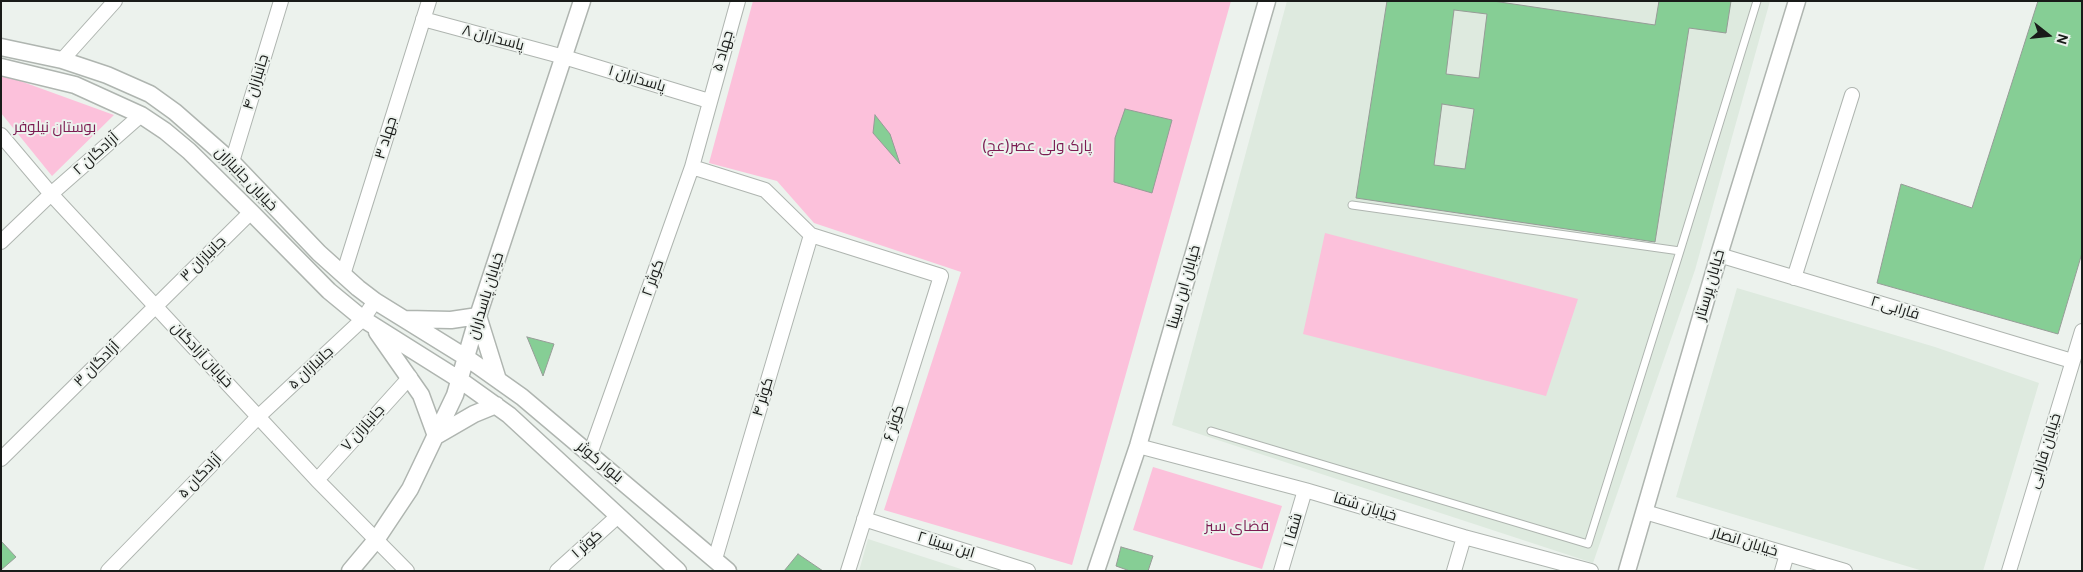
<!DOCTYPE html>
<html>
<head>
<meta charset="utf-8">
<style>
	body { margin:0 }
	#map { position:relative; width:2083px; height:572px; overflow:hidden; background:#ecf2ed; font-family:Cabin,sans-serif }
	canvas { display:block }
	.frame { position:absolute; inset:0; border:2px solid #191b19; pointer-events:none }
	.north { position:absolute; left:2023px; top:10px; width:50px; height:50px; -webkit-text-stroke:4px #ecf2ed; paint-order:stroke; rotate:106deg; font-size:14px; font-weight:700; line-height:20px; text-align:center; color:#191b19 }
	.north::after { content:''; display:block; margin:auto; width:18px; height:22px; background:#191b19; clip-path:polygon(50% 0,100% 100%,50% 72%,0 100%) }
</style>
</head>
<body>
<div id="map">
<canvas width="2083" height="572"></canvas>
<div class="frame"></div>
<div class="north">N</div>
</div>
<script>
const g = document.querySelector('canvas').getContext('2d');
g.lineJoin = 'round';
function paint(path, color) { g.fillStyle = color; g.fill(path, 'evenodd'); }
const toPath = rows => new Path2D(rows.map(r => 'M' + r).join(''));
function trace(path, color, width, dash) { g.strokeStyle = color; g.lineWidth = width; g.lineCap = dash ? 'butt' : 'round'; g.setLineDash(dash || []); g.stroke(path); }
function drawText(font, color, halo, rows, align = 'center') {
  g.font = font + ' Cabin,Cairo,sans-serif'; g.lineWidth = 4; g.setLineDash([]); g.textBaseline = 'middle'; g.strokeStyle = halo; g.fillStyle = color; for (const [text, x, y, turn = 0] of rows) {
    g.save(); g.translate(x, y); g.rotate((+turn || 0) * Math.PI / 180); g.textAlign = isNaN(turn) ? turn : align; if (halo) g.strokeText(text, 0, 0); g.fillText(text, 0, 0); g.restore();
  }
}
paint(toPath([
	[1287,1,1770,1,1695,270,1593,563,1172,425],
	[1737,288,1935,347,2039,383,1983,571,1923,571,1676,497],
	[868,539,967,571,859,571]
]), '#deeadf');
paint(toPath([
	[753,1,1231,1,1072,565,884,510,961,272,814,223,777,181,709,163],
	[1,74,114,115,52,176,1,113],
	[1325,233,1578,299,1546,396,1303,334],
	[1153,467,1282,506,1262,569,1133,530]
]), '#fcc1db');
const building = toPath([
	[1387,1,1493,1,1655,25,1659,1,1731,1,1726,33,1689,28,1655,242,1356,198,1387,1],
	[1454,10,1487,14,1479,78,1446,74,1454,10],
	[1442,104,1474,109,1465,169,1434,165,1442,104],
	[2038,1,2082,1,2082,253,2058,334,1877,283,1901,184,1972,208,2038,1],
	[1125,109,1172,120,1152,193,1114,182,1115,138,1125,109],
	[875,115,890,134,900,164,873,133,875,115],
	[527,337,554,344,543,376,527,337],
	[1,541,16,557,1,570,1,541],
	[1121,547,1153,556,1148,571,1130,571,1116,566,1121,547],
	[798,554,823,571,784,571,798,554]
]);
paint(building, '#86ce95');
trace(building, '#969c97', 1);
const service = toPath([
	[1352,205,1680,251,1757,1],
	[1211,431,1588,544,1680,251]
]);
const minor = toPath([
	[423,19,564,57,709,101],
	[62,60,115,1],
	[1,135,51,194,317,480,407,571],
	[232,162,281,1],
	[692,167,765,190,811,235,941,276,848,571],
	[1,242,51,194,141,115],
	[1719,255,2072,361],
	[343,275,429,1],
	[1794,278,1852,95],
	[1138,446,1305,490,1464,537,1591,571],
	[590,454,692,167,738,1],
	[1,459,251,212],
	[317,480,410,377],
	[1645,512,1845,571],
	[864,519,1028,571],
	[715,559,811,235],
	[108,571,259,416,363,319,375,301],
	[557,571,618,516],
	[1281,571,1305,490],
	[1454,571,1464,537],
	[1782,571,1787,554],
	[2009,571,2082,331]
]);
const tertiary = toPath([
	[1,47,62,60,107,75,150,94,175,112,232,162,319,253,358,288,375,301,467,358,522,397,728,571],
	[1,67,75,85,141,115,165,131,189,151,251,212,329,291,363,319,460,380,509,415,678,571],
	[406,319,451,320,478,316,498,380],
	[377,332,421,395,436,436,474,414,496,405],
	[350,571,376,540,410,489,455,395,478,316,582,1],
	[1096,571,1138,446,1267,1],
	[1627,571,1719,255,1797,1]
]);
trace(service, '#afb5b0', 9);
trace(minor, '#afb5b0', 16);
trace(tertiary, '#afb5b0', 19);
trace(service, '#fff', 7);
trace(minor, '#fff', 14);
trace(tertiary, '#fff', 16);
drawText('15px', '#191b19', '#ecf2ed', [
	["پاسداران ۸",493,38,15],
	["جهاد ۵",723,51,-74],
	["پاسداران ۱",637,79,17],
	["جانبازان ۴",256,82,-73],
	["جهاد ۳",386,138,-73],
	["آزادگان ۲",96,154,-42],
	["خیابان جانبازان",246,179,46],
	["جانبازان ۳",203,259,-45],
	["کوثر ۲",653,278,-70],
	["خیابان پرستار",1710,285,-74],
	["خیابان ابن سینا",1184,287,-74],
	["خیابان پاسداران",486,296,-73],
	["فارابی ۲",1895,308,17],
	["خیابان آزادگان",202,355,47],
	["آزادگان ۳",97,364,-45],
	["جانبازان ۵",311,368,-43],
	["کوثر ۴",763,397,-73],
	["کوثر ۶",894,423,-72],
	["جانبازان ۷",363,428,-48],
	["خیابان فارابی",2045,451,-73],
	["بلوار کوثر",600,462,40],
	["آزادگان ۵",200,476,-46],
	["خیابان شفا",1365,507,17],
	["شفا ۱",1293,530,-74],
	["خیابان انصار",1745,542,17],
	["کوثر ۱",587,544,-41],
	["ابن سینا ۲",946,545,17]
]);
drawText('15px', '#7b1c52', '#ecf2ed', [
	["بوستان نیلوفر",55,128],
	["پارک ولی عصر(عج)",1037,147],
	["فضای سبز",1237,527]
]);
</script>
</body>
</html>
